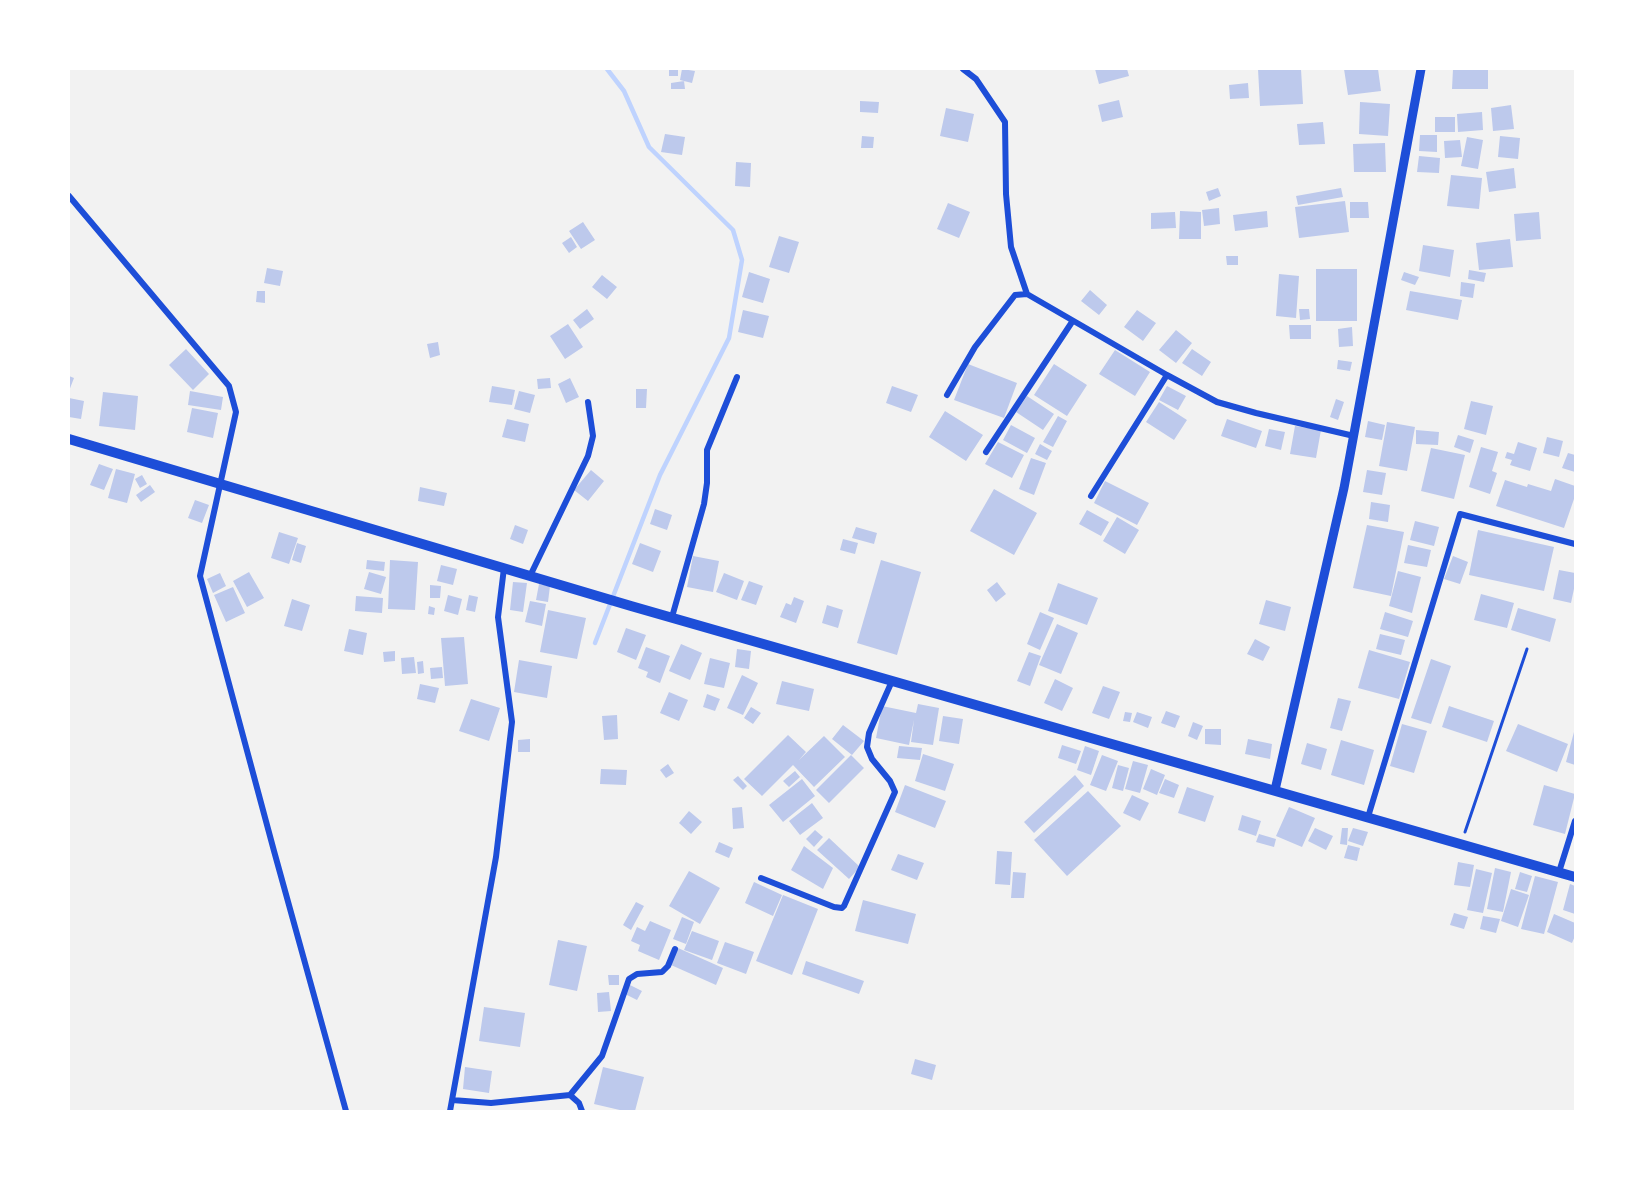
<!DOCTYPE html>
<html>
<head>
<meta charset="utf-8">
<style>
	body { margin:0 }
	#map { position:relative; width:1644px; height:1180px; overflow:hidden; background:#f2f2f2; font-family:Rubik,sans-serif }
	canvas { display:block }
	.frame { position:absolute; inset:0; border:70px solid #fff; pointer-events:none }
</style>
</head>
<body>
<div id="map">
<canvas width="1644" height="1180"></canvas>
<div class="frame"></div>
</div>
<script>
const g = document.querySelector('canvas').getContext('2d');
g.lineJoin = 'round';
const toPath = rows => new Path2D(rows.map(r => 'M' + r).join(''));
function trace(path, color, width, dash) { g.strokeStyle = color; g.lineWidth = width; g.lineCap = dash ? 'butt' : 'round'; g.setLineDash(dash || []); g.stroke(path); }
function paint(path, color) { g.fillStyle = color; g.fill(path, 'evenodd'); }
trace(toPath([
	[595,643,660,475,729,338,742,260,733,230,649,147,624,91,607,69]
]), '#bfd3fe', 4.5);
paint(toPath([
	[669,69,678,69,678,76,669,76],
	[682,69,695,71,692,83,680,80],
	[1095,69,1127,69,1129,76,1099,84],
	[1258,69,1301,69,1303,104,1260,106],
	[1344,69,1378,69,1381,91,1348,95],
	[1453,69,1488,69,1488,89,1452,89],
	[684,81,685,89,671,89,671,83],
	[1248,83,1249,98,1230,99,1229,85],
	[1119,100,1123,117,1102,122,1098,105],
	[860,101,879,102,878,113,860,112],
	[1360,102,1390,104,1388,136,1359,134],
	[1511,105,1514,129,1493,131,1491,108],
	[946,108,974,114,968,142,940,136],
	[1482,112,1483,130,1458,132,1457,114],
	[1435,117,1455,117,1455,132,1435,132],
	[1323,122,1325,144,1299,145,1297,124],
	[665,134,685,137,682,155,661,152],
	[1420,135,1437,135,1437,152,1419,151],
	[862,136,874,137,873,148,861,148],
	[1500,136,1520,138,1518,159,1498,157],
	[1467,137,1483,140,1478,169,1461,166],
	[1460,140,1462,157,1445,158,1444,141],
	[1385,143,1386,172,1354,172,1353,144],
	[1419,156,1440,158,1439,173,1417,172],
	[736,162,751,163,750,187,735,186],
	[1514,168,1516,188,1489,192,1486,172],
	[1451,175,1482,178,1479,209,1447,206],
	[1218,188,1221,196,1209,201,1206,192],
	[1341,188,1343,197,1298,205,1296,196],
	[1345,201,1349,232,1299,238,1295,207],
	[1350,202,1368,202,1369,218,1350,218],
	[948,203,970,212,959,238,937,229],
	[1219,208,1220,224,1204,226,1202,210],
	[1180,211,1201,212,1201,239,1179,239],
	[1267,211,1268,227,1235,231,1233,215],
	[1175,212,1176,228,1151,229,1151,213],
	[1539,212,1541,239,1516,241,1514,214],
	[583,222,595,240,581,249,569,231],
	[779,236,799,242,789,273,769,267],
	[571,237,577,247,569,253,562,243],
	[1510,239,1513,267,1479,270,1476,243],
	[1423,245,1454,250,1450,277,1419,271],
	[1226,256,1238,256,1238,265,1227,265],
	[267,268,283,271,280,286,264,283],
	[1316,269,1357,269,1357,321,1316,321],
	[1469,270,1486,273,1484,282,1468,279],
	[749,272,770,279,763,303,742,297],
	[1404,272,1419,277,1415,285,1401,280],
	[1279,274,1299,276,1296,318,1276,316],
	[602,275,617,287,607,299,592,287],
	[1461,282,1475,284,1473,298,1460,296],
	[1090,290,1107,305,1099,315,1081,301],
	[257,291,265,291,265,303,256,302],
	[1410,291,1462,300,1458,320,1406,310],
	[587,309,594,319,580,329,573,320],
	[1299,309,1309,309,1310,319,1300,320],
	[743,310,769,316,763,338,738,332],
	[1137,310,1156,323,1143,341,1124,327],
	[568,324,583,347,565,359,550,336],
	[1289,325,1311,325,1311,339,1290,339],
	[1352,327,1353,346,1339,347,1338,329],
	[1176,330,1192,343,1176,363,1159,350],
	[438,342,440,355,430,358,427,344],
	[186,349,209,374,193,390,169,365],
	[1192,349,1211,362,1202,376,1182,363],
	[1115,350,1150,372,1135,396,1099,374],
	[1338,360,1352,362,1350,371,1337,369],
	[968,364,1017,383,1004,418,954,400],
	[1054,364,1087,385,1067,416,1034,395],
	[69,376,74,378,69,391],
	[550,378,551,388,538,389,537,379],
	[570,378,579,397,566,403,558,384],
	[492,386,515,390,512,405,489,402],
	[892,386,918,395,911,412,886,403],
	[1167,386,1186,396,1178,410,1159,400],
	[636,389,647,389,646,408,636,408],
	[190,391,223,397,221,410,188,405],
	[519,391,535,395,530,413,514,409],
	[103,392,138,396,135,430,99,426],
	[1027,396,1054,414,1043,430,1016,412],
	[69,398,84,401,81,419,69,417],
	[1336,399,1344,402,1338,420,1330,417],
	[1471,401,1493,406,1486,435,1464,429],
	[1159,402,1187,420,1174,440,1146,422],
	[192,408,218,413,213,438,187,432],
	[945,411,983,435,966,461,929,437],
	[1058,416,1067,421,1053,447,1043,442],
	[507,419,529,424,525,442,502,437],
	[1227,419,1262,431,1256,448,1221,436],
	[1368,421,1385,425,1382,440,1365,437],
	[1387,422,1415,427,1407,471,1379,466],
	[1011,425,1035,438,1027,453,1003,440],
	[1295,426,1321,430,1316,458,1290,454],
	[1269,429,1285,432,1281,450,1265,446],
	[1416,430,1439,432,1438,445,1416,444],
	[1458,435,1474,440,1470,453,1454,447],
	[1547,437,1563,441,1559,457,1543,453],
	[998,442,1024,455,1012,478,985,464],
	[1518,442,1537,448,1530,471,1510,465,1512,460,1505,458,1507,452,1514,454],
	[1040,444,1052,451,1047,460,1035,454],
	[1481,447,1498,452,1492,471,1497,473,1490,494,1469,487],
	[1431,448,1465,455,1454,499,1421,491],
	[1568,453,1575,455,1575,472,1562,468],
	[1031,458,1046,463,1034,495,1019,489],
	[99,464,113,469,104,490,90,485],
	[116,469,135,474,127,503,108,498],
	[591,470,604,481,588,501,574,490],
	[1367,470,1386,473,1382,495,1363,492],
	[142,475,147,484,140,488,135,479],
	[1555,479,1575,486,1575,496,1564,528,1496,506,1505,480,1527,487,1528,484,1551,491],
	[1105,481,1149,503,1137,525,1094,503],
	[150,485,155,492,141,502,136,495],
	[420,487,447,493,444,506,418,501],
	[994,489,1037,513,1014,555,970,531],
	[195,500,209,505,202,523,188,518],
	[1371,502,1390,505,1388,522,1369,519],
	[655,509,672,515,667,530,650,524],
	[1087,510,1109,522,1101,536,1079,524],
	[1117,517,1139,530,1125,554,1103,541],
	[1415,521,1439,527,1434,546,1410,540],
	[515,525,528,530,523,544,510,539],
	[1367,525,1404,532,1391,596,1353,588],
	[856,527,877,533,874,544,852,538],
	[1478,530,1554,547,1544,591,1469,575],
	[279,532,298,538,289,564,271,558],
	[843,539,858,543,855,554,840,550],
	[297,543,306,546,301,563,292,560],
	[640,543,661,551,653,572,632,564],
	[1408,545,1431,550,1427,567,1404,563],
	[693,556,719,561,713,592,687,587],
	[1453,556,1468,562,1460,584,1444,579],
	[367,560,385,562,384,571,366,569],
	[390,560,418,562,415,610,388,609],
	[881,560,921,572,897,655,857,643],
	[441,565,457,569,453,585,437,581],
	[1559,570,1575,573,1575,584,1571,603,1553,599],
	[1398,571,1421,577,1412,613,1389,606],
	[249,572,264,598,247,607,233,581],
	[369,572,386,577,381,594,364,589],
	[220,573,226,586,213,593,207,579],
	[724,573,744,581,737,600,716,592],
	[749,581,763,586,756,605,741,600],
	[513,582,527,583,523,612,510,610],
	[997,582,1006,594,996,602,987,590],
	[1058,583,1098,598,1087,625,1048,611],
	[539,584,550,586,548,602,536,600],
	[430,585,441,586,440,598,430,598],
	[233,587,245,613,226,622,214,595],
	[1481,594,1514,603,1507,628,1474,620],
	[448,595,462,599,458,615,444,611],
	[469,595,478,597,475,612,466,610],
	[356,596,383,598,382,613,355,611],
	[794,597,804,601,796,623,780,617,786,603,791,605],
	[292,599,310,605,302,631,284,626],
	[1266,600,1291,607,1285,631,1259,624],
	[530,601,546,604,542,626,525,622],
	[827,605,843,610,838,628,822,623],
	[429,606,435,608,434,615,428,614],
	[1518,608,1556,619,1550,642,1511,630],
	[548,610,586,618,577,659,540,652],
	[1040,612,1054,618,1040,650,1027,644],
	[1385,612,1413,621,1408,637,1380,629],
	[1057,624,1078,633,1061,674,1039,665],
	[626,628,646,635,636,660,617,652],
	[349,629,367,633,363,655,344,651],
	[1380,634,1405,640,1401,655,1376,649],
	[464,637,468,684,445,686,441,638],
	[1255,639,1270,647,1263,661,1247,654],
	[681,644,702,653,690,680,669,671],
	[646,647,670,656,660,683,646,677,648,672,638,668],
	[737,649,751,651,749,669,735,667],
	[1369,650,1410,662,1399,699,1358,688],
	[395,651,395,661,384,662,383,652],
	[1029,652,1041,656,1030,686,1017,681],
	[414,657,416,673,402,674,401,658],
	[710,658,730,663,724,688,704,684],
	[1431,659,1451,666,1431,724,1411,718],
	[519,660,552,666,547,698,514,692],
	[423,661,424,673,418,674,417,662],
	[442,667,443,678,431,679,430,668],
	[742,675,758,683,743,715,727,708],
	[1055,679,1073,688,1062,711,1044,703],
	[782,681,814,689,809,711,776,704],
	[420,684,439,688,435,703,417,699],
	[1103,686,1120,692,1109,719,1092,713],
	[669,692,688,700,679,721,660,713],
	[707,694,720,699,715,711,703,707],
	[1338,698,1351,701,1342,731,1330,728],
	[471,699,500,708,489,741,459,731],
	[918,704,939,708,933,745,911,742,914,720,909,745,876,738,882,706,916,713],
	[1449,706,1494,721,1487,742,1442,727],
	[751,707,761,713,753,724,744,718],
	[1166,711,1180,716,1175,728,1161,723],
	[1125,712,1132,713,1130,722,1123,721],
	[1137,712,1152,717,1148,728,1133,722],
	[617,715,618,739,604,740,602,716],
	[943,716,963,719,959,744,939,741],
	[1193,722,1203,726,1197,740,1188,736],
	[1402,724,1427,731,1414,773,1390,766],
	[1518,724,1568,744,1557,772,1506,751],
	[843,725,864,741,852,755,832,739],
	[1205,729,1221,729,1221,745,1205,744],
	[1574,732,1575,732,1575,765,1566,762],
	[788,735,806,752,799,760,824,736,845,757,814,787,793,765,762,796,744,779],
	[530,739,530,752,518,752,518,740],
	[1248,739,1272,744,1270,759,1245,754],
	[1341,740,1374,750,1364,785,1331,775],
	[1307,743,1327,749,1321,770,1301,764],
	[1062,745,1081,751,1076,764,1058,758],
	[899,746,922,748,920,760,897,758],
	[1085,746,1099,751,1091,775,1077,770],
	[923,754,954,764,945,791,915,781],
	[851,755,864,768,829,803,816,790],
	[1102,755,1118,761,1106,791,1090,785],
	[1133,761,1148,765,1140,793,1125,789],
	[668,764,674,773,666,778,660,770],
	[1118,765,1129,768,1123,791,1112,788],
	[601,769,627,770,626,785,600,784],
	[1151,769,1165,775,1157,795,1143,789],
	[795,771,800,777,789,787,783,781],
	[1075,775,1084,786,1034,833,1024,822],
	[738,776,747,786,743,790,733,780],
	[802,779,815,796,783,822,769,805],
	[1165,779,1179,785,1174,798,1159,793],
	[905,785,946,801,935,828,895,812],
	[1544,785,1575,794,1565,834,1533,825],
	[1187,787,1214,796,1205,822,1178,813],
	[1088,791,1121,826,1067,876,1034,840],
	[1132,795,1149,803,1140,821,1123,813],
	[812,803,823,818,800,835,789,821],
	[742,807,744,828,733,829,732,808],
	[1289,807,1315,818,1302,847,1276,836],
	[689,811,702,822,691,834,679,823],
	[1242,815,1261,821,1256,836,1238,830],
	[1315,828,1333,836,1326,850,1308,841],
	[1342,828,1348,828,1347,845,1340,844],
	[1353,828,1368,832,1363,846,1348,841],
	[815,830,823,837,814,847,806,839],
	[1259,834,1276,839,1274,847,1256,842],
	[829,838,860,867,849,879,817,850],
	[719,842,733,848,729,858,715,852],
	[1348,845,1360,848,1357,861,1344,858],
	[804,846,833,868,823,889,791,870],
	[997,851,1012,852,1010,885,995,884],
	[898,854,924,863,917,880,891,870],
	[1458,862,1474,865,1470,887,1454,885],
	[1495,868,1511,872,1503,912,1487,909],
	[1476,869,1492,873,1483,913,1467,910],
	[689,871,720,888,700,924,669,906],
	[1013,872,1026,873,1024,898,1011,898],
	[1520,872,1532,876,1527,892,1515,889],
	[1535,876,1558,882,1544,934,1521,929],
	[754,882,782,895,773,916,745,903],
	[1570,884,1575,886,1575,914,1563,910],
	[1511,889,1529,895,1518,927,1501,921],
	[783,895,818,909,792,975,756,961],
	[863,900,916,914,908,944,855,931],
	[636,902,644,906,631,930,623,925],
	[1454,913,1468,917,1464,929,1450,925],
	[1554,914,1575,923,1575,936,1572,943,1547,932],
	[1483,916,1500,919,1496,933,1480,929],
	[682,917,694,922,686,944,673,939],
	[650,921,671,930,659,960,638,951,640,945,631,941,637,927,645,931],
	[692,931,719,941,712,960,684,950],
	[558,940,587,946,577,991,549,985],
	[725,942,754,952,746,974,717,963],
	[678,948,723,968,716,985,671,965],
	[806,961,864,981,859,994,802,974],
	[608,975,619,975,619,985,609,985],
	[630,985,642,991,637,1000,625,994],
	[609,992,611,1011,598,1012,597,993],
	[484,1007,525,1013,520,1047,479,1041],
	[915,1059,936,1065,932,1080,911,1074],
	[465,1067,492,1071,489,1093,463,1089],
	[603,1067,644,1077,635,1111,624,1111,594,1104]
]), '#bdc9ec');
trace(toPath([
	[1465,832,1527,649]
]), '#1d4ed8', 3);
trace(toPath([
	[963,69,976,79,1005,122,1006,194,1011,247,1027,294],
	[69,196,229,386,236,412,200,576,274,851,346,1111],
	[947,395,975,347,1015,295,1027,294,1167,375,1217,402,1256,413,1354,436],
	[986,452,1072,322],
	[1091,496,1167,375],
	[530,576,588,456,593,436,588,402],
	[672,617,704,504,707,483,707,450,737,377],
	[1368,817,1460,514,1575,544],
	[1559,872,1575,821],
	[761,878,834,907,842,908,844,906,895,792,890,781,872,759,867,747,869,733,892,681],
	[570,1095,602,1056,629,979,637,974,662,972,668,966,675,949],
	[452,1100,491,1103,570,1095,579,1103,582,1111],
	[450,1111,496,857,512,722,498,617,504,568]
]), '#1d4ed8', 6);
trace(toPath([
	[1275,790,1344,488,1421,69]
]), '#1d4ed8', 9);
trace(toPath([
	[69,439,631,606,1575,877]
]), '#1d4ed8', 10);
</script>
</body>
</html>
